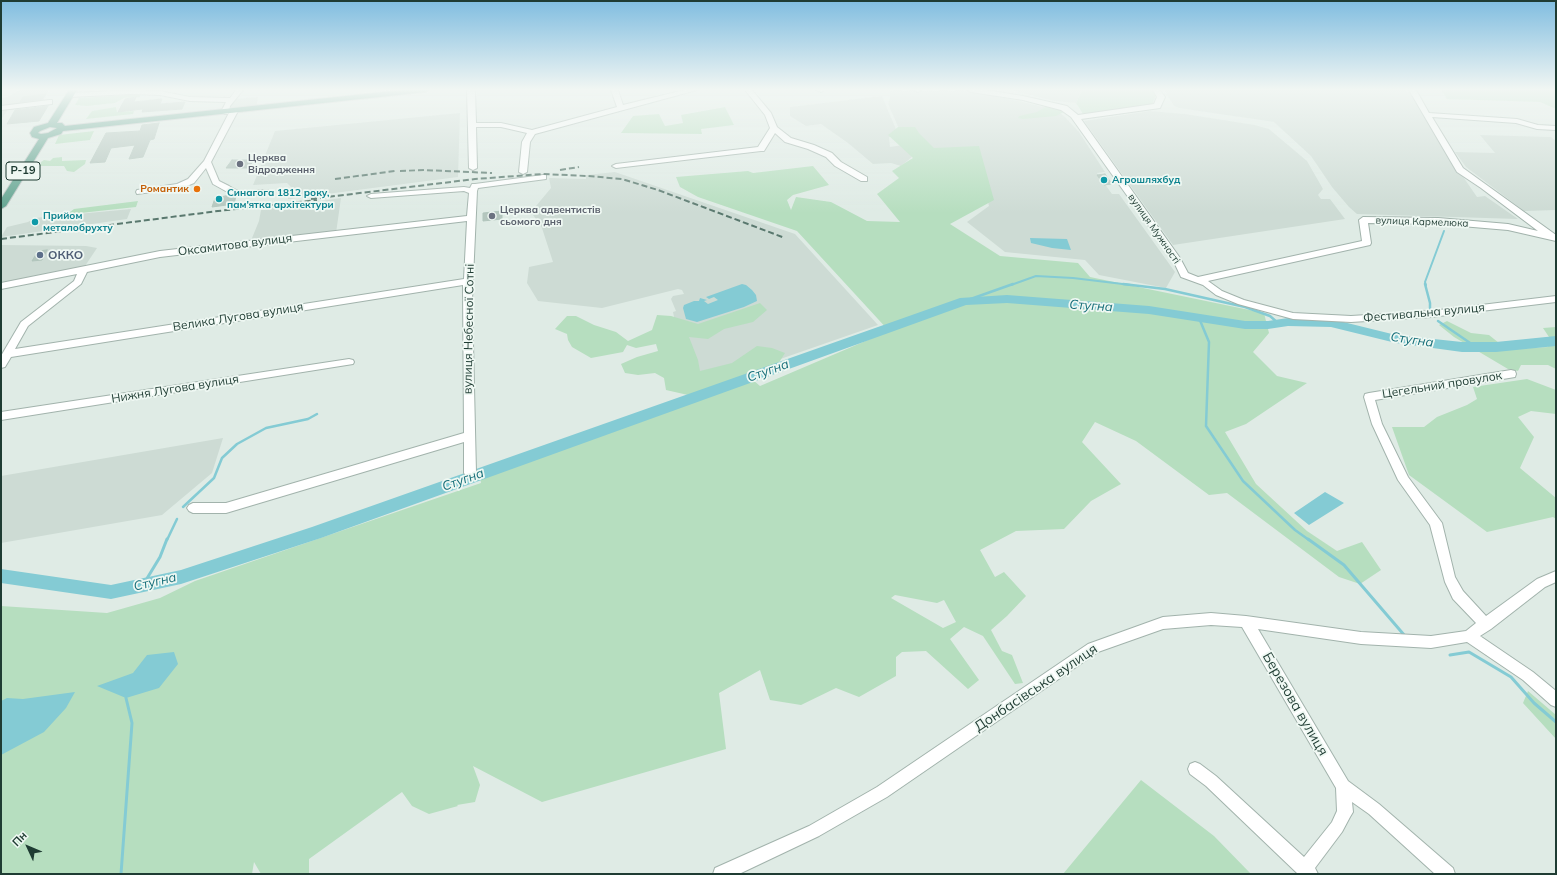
<!DOCTYPE html>
<html>
<head>
<meta charset="utf-8">
<style>
	body { margin:0 }
	#map { position:relative; width:1557px; height:875px; overflow:hidden; background:#dfebe5; font-family:Mulish,sans-serif }
	canvas { display:block }
	.frame { position:absolute; inset:0; border:2px solid #1f3c33; pointer-events:none }
	.north { position:absolute; left:8px; top:827px; width:40px; height:40px; -webkit-text-stroke:3px #eff8f3; paint-order:stroke; rotate:314deg; font-size:11px; font-weight:700; line-height:16px; text-align:center; color:#1f3c33 }
	.north::after { content:''; display:block; margin:auto; width:14px; height:18px; background:#1f3c33; clip-path:polygon(50% 0,100% 100%,50% 72%,0 100%) }
</style>
</head>
<body>
<div id="map">
<canvas width="1557" height="875"></canvas>
<div class="frame"></div>
<div class="north">Пн</div>
</div>
<script>
const g = document.querySelector('canvas').getContext('2d');
g.lineJoin = 'round';
function paint(path, color) { g.fillStyle = color; g.fill(path, 'evenodd'); }
const toPath = rows => new Path2D(rows.map(r => 'M' + r).join(''));
function trace(path, color, width, dash) { g.strokeStyle = color; g.lineWidth = width; g.lineCap = dash ? 'butt' : 'round'; g.setLineDash(dash || []); g.stroke(path); }
function drawText(font, color, halo, rows, align = 'center') {
  g.font = font + ' Mulish,sans-serif'; g.lineWidth = 3.5; g.setLineDash([]); g.textBaseline = 'middle'; g.strokeStyle = halo; g.fillStyle = color; for (const [text, x, y, turn = 0] of rows) {
    g.save(); g.translate(x, y); g.rotate((+turn || 0) * Math.PI / 180); g.textAlign = isNaN(turn) ? turn : align; if (halo) g.strokeText(text, 0, 0); g.fillText(text, 0, 0); g.restore();
  }
}
paint(toPath([
	[19,90,49,90,43,101,10,106,1,120,1,98,7,97],
	[894,90,928,91,963,90,1019,101,1056,110,1064,116,1079,132,1105,172,1097,173,1112,194,1119,194,1175,272,1166,288,1099,275,1085,260,1005,252,967,222,989,206,974,149,930,149,900,131,888,104,890,98,890,91],
	[1010,90,1082,90,1076,103,1054,101],
	[1164,90,1406,90,1410,93,1453,162,1477,197,1485,196,1518,219,1357,214,1349,207,1332,187,1311,156,1274,122,1179,108,1174,106],
	[882,96,898,134,898,136,889,137,890,147,903,145,909,148,912,157,901,166,891,163,873,164,848,143,821,124,806,126,790,116,790,107],
	[258,97,256,109,225,112,235,99],
	[1150,111,1185,114,1255,125,1269,129,1307,161,1323,189,1318,195,1321,199,1330,199,1345,219,1173,245,1084,121],
	[460,113,458,177,288,199,291,187,287,183,253,185,275,131],
	[1480,135,1551,137,1556,141,1556,210,1524,211,1466,167,1455,152,1495,153],
	[615,172,795,234,878,325,697,388,677,331,673,312,676,311,671,299,673,296,684,294,682,290,678,289,602,308,538,301,527,283,529,267,553,262,542,228,531,212,551,188,549,178,586,179,586,175],
	[341,198,336,233,250,243,259,221,261,210],
	[131,209,127,219,1,237,7,227,28,222,35,218],
	[1,245,86,246,97,248,83,269,1,286],
	[223,438,212,473,162,515,1,543,1,476]
]), '#cddbd4');
paint(toPath([
	[1082,90,1152,90,1156,95,1152,105,1083,114,1076,103],
	[1441,90,1556,90,1556,109,1540,102,1447,99],
	[140,94,140,97,124,98,115,103,87,106,75,105,79,98],
	[1047,106,1055,107,1064,112,1056,116,1023,119,1018,118,1019,116,1037,112],
	[116,107,117,112,134,111,133,114,86,119,92,111],
	[725,107,734,125,701,129,702,134,621,133,633,116,659,114,665,126,683,123,681,115],
	[898,127,915,127,919,133,934,148,979,146,994,200,950,224,1000,256,1078,263,1090,277,1264,313,1269,333,1253,352,1277,376,1307,383,1246,424,1225,432,1256,484,1307,531,1337,551,1362,542,1381,570,1360,584,1339,577,1227,493,1209,495,1136,441,1095,422,1082,442,1121,484,1091,501,1064,529,1016,531,980,550,995,577,1004,572,1026,596,1007,616,991,630,1002,651,1012,655,1023,683,1015,684,983,636,964,627,950,639,979,680,968,689,926,651,902,652,896,657,896,676,859,697,836,688,801,705,770,700,760,670,719,693,726,749,542,802,473,766,480,785,475,802,457,805,458,806,429,814,412,806,402,792,309,859,309,874,261,874,254,862,252,874,1,874,1,606,107,613,160,598,195,581,481,483,480,476,589,440,753,380,760,386,889,331,797,231,698,197,680,187,676,177,748,171,753,173,813,166,829,185,793,195,787,200,791,210,796,197,831,202,867,221,900,222,877,194,899,178,892,171,913,158,888,135],
	[895,595,937,603,944,600,956,622,943,628,891,598],
	[94,131,90,140,55,144,59,135],
	[62,157,62,161,86,160,85,164,74,172,67,171,64,166,40,166,41,162,44,160,50,161,53,158],
	[138,201,136,207,43,217,70,212,74,209],
	[760,303,767,310,753,322,724,329,708,339,689,337,698,360,700,371,732,363,757,346,772,348,785,353,778,364,688,395,666,390,664,378,655,373,638,375,625,373,621,364,637,357,658,351,656,344,636,348,627,345,623,352,591,358,572,347,568,340,567,334,555,329,567,316,576,316,594,325,616,332,628,341,652,330,657,315,671,316,698,324],
	[1447,321,1471,333,1489,335,1499,343,1513,349,1548,347,1549,337,1543,328,1556,327,1556,369,1548,365,1521,365,1518,371,1508,369,1454,337,1439,325],
	[1527,379,1556,390,1556,414,1531,411,1518,417,1534,437,1520,468,1556,498,1556,519,1553,517,1487,532,1409,475,1392,427,1424,427,1437,417,1467,405,1477,399,1473,387],
	[1528,691,1556,715,1556,739,1523,703],
	[1141,780,1214,836,1251,874,1063,874]
]), '#b6debf');
paint(toPath([
	[1030,238,1067,239,1071,250,1052,248,1031,243],
	[742,284,746,285,752,290,756,295,757,301,744,307,697,322,686,319,683,308,684,305,694,301,699,301,700,298,707,300,704,301,708,304,718,300,714,297,709,299,706,297],
	[1325,492,1344,503,1309,525,1294,513],
	[174,652,178,664,159,688,126,698,97,686,133,673,147,655],
	[75,692,66,708,44,732,1,755,1,701,7,698,23,699]
]), '#84cbd4');
trace(toPath([
	[1011,285,1036,276,1073,278,1131,285],
	[1426,285,1425,282,1444,231]
]), '#84cbd4', 2);
trace(toPath([
	[1123,284,1165,289,1245,307,1270,316,1278,323],
	[1425,284,1430,303,1430,310],
	[965,301,1013,284],
	[1199,318,1209,342,1206,426,1243,481,1295,530,1309,540],
	[1438,321,1476,347],
	[183,507,214,478,222,458,237,444,266,428,308,419,317,414],
	[167,540,177,519]
]), '#84cbd4', 2.5);
trace(toPath([
	[1308,539,1344,565,1405,636],
	[143,585,160,557,167,539],
	[1450,655,1469,652,1511,677,1534,703,1556,722],
	[121,874,132,723,126,698]
]), '#84cbd4', 3);
paint(toPath([
	[1007,295,1149,306,1245,321,1268,321,1288,318,1331,319,1396,335,1462,342,1496,342,1556,336,1556,346,1496,352,1462,352,1396,343,1331,327,1288,326,1268,329,1245,329,1149,314,1007,303,966,305,321,538,181,584,111,599,1,583,1,569,111,585,181,570,312,527,960,298,1007,295]
]), '#84cbd4');
const building = toPath([
	[46,94,42,99,20,102,23,97,46,94],
	[136,97,134,102,162,99,160,104,185,102,182,109,142,112,143,109,118,112,125,99,136,97],
	[48,106,39,121,7,124,15,110,48,106],
	[159,123,154,139,150,140,143,157,129,159,135,145,111,148,105,162,90,163,106,133,140,131,142,125,159,123],
	[232,160,254,160,248,168,226,168,232,160],
	[1105,174,1112,184,1104,185,1097,175,1105,174],
	[230,195,236,196,234,204,212,207,215,198,230,195],
	[502,211,502,219,483,221,483,213,502,211],
	[47,250,42,260,32,261,38,251,47,250]
]);
paint(building, '#b4c6be');
trace(building, '#b1c5bc', 1);
const minor = toPath([
	[138,90,160,91,190,97,230,98,236,90,243,90,230,106,228,114,225,114,221,112,226,102,190,101,160,95,131,94,70,97,66,95,70,93,138,90],
	[467,90,475,90,476,123,501,123,532,130,617,107,611,90,618,90,623,105,684,90,697,90,535,134,530,142,527,172,523,174,519,172,522,142,527,133,501,127,476,127,477,168,473,170,469,168,467,90],
	[745,90,752,90,771,113,777,127,791,138,814,145,832,153,841,162,867,177,867,181,861,181,835,166,826,157,808,149,785,142,775,133,764,151,761,151,616,168,612,166,616,164,758,147,770,128,765,115,745,90],
	[816,90,824,90,821,92,816,90],
	[914,90,921,90,918,92,914,90],
	[968,90,986,90,1023,96,1067,106,1078,115,1154,104,1157,97,1153,90,1160,90,1165,97,1160,108,1081,119,1180,258,1188,273,1198,277,1362,241,1359,220,1363,217,1438,218,1508,224,1538,231,1481,188,1457,172,1409,90,1416,90,1429,113,1517,119,1538,125,1556,126,1556,130,1537,129,1516,123,1432,117,1463,168,1556,235,1556,241,1508,230,1438,224,1368,223,1371,243,1370,245,1208,281,1222,291,1244,300,1293,313,1351,316,1431,311,1556,296,1556,302,1431,317,1351,322,1293,319,1238,304,1216,295,1203,285,1181,277,1173,260,1071,117,1061,110,1023,100,971,92,968,90],
	[49,100,52,100,52,104,1,110,1,106,49,100],
	[231,109,234,109,238,111,211,162,219,181,229,186,236,190,245,191,265,190,268,190,269,192,268,194,245,195,231,194,213,184,206,168,194,183,182,188,137,194,136,192,137,190,177,184,188,179,204,161,231,109],
	[543,175,546,175,546,179,478,188,477,191,472,300,476,473,474,476,470,477,466,476,464,473,464,442,226,513,193,513,189,511,187,508,189,505,193,503,226,503,464,433,463,285,11,357,5,367,1,368,1,356,21,322,74,281,77,274,1,289,1,283,160,251,467,216,469,193,464,191,371,198,367,196,371,194,464,187,470,188,472,184,475,184,543,175],
	[467,221,464,279,15,349,28,326,81,284,87,272,160,257,467,221],
	[349,359,353,360,354,362,353,364,1,420,1,412,349,359],
	[1511,370,1515,371,1516,374,1515,377,1375,400,1382,424,1408,477,1442,523,1455,577,1463,591,1486,616,1537,579,1556,571,1556,582,1545,587,1491,629,1480,636,1533,672,1556,691,1556,707,1551,705,1523,680,1467,642,1431,648,1361,644,1258,629,1348,781,1379,804,1453,868,1455,874,1435,874,1369,814,1352,802,1353,812,1350,817,1342,832,1315,868,1318,874,1298,874,1206,786,1190,774,1188,769,1190,764,1195,762,1200,764,1216,776,1304,857,1332,822,1337,811,1336,788,1242,627,1211,625,1163,629,1098,652,887,797,819,836,739,874,713,874,715,868,809,826,877,787,1088,644,1163,617,1211,613,1246,616,1361,632,1431,636,1466,631,1476,623,1453,599,1445,582,1430,525,1398,480,1372,424,1364,397,1365,394,1369,393,1511,370]
]);
const major = toPath([
	[69,90,77,90,57,123,62,123,65,126,402,90,429,90,425,92,63,131,61,134,48,138,6,206,1,209,1,199,39,139,32,137,30,133,34,127,48,123,69,90],
	[50,127,57,128,48,133,41,134,38,133,40,131,50,127]
]);
trace(minor, '#a2b3ac', 2);
trace(major, '#c0c8c6', 2);
paint(minor, '#fff');
paint(major, '#61a38f');
trace(toPath([
	[560,170,579,167],
	[400,171,424,170,492,173],
	[335,179,395,171],
	[311,199,475,179,543,174,588,176,622,179,658,190,785,238],
	[1,239,218,211,317,200]
]), '#59786e', 2, [6, 3]);
const sky = g.createLinearGradient(0, 0, 0, 213);
sky.addColorStop(0, '#80bde0');
sky.addColorStop(0.42, '#f1f6f3');
sky.addColorStop(1, '#f1f6f300');
g.fillStyle = sky;
g.fillRect(0, 0, 1557, 213);
for (const [x, y, r, color] of [
	[240,164,4,"#6b7280"],
	[1104,180,4,"#0f9aa8"],
	[197,189,4,"#e8710a"],
	[219,199,4,"#0f9aa8"],
	[492,216,4,"#6b7280"],
	[35,222,4,"#0f9aa8"],
	[40,255,4,"#5c6f8a"]
]) { const dot = new Path2D(); dot.arc(x, y, r, 0, 2 * Math.PI); g.fillStyle = color; g.fill(dot); trace(dot, '#eff8f3', 1.5); }
drawText('bold 10px', '#5b616d', '#eff8f3', [
	["Церква",248,158],
	["Відродження",248,170],
	["Церква адвентистів",500,210],
	["сьомого дня",500,222]
], 'left');
drawText('bold 10px', '#0d838f', '#eff8f3', [
	["Агрошляхбуд",1112,180],
	["Синагога 1812 року,",227,193],
	["пам'ятка архітектури",227,205],
	["Прийом",43,216],
	["металобрухту",43,228]
], 'left');
drawText('bold 10px', '#c56008', '#eff8f3', [
	["Романтик",189,189]
], 'right');
drawText('10px', '#1f3c33', '#eff8f3', [
	["вулиця Кармелюка",1422,222,2],
	["вулиця Мужності",1154,229,55]
]);
for (const [x, y, w] of [
	[23,171,34]
]) { const box = new Path2D(); box.roundRect(x - w / 2, y - 9, w, 18, 3); g.fillStyle = '#eff8f3'; g.fill(box); trace(box, '#1f3c33', 1); }
drawText('bold 11px', '#1f3c33', null, [
	["Р-19",23,171]
]);
drawText('12px', '#1f3c33', '#eff8f3', [
	["Оксамитова вулиця",235,245,-7],
	["Фестивальна вулиця",1424,313,-5],
	["Велика Лугова вулиця",238,317,-9],
	["вулиця Небесної Сотні",469,329,-89],
	["Цегельний провулок",1442,385,-9],
	["Нижня Лугова вулиця",175,389,-9]
]);
drawText('bold 12px', '#4e5e75', '#eff8f3', [
	["ОККО",48,255]
], 'left');
drawText('italic 13px', '#176f7a', '#eff8f3', [
	["Стугна",1091,306,4],
	["Стугна",1412,340,8],
	["Стугна",768,371,-20],
	["Стугна",463,480,-20],
	["Стугна",155,582,-13]
]);
drawText('14px', '#1f3c33', '#eff8f3', [
	["Донбасівська вулиця",1036,688,-34],
	["Березова вулиця",1295,704,60]
]);
</script>
</body>
</html>
